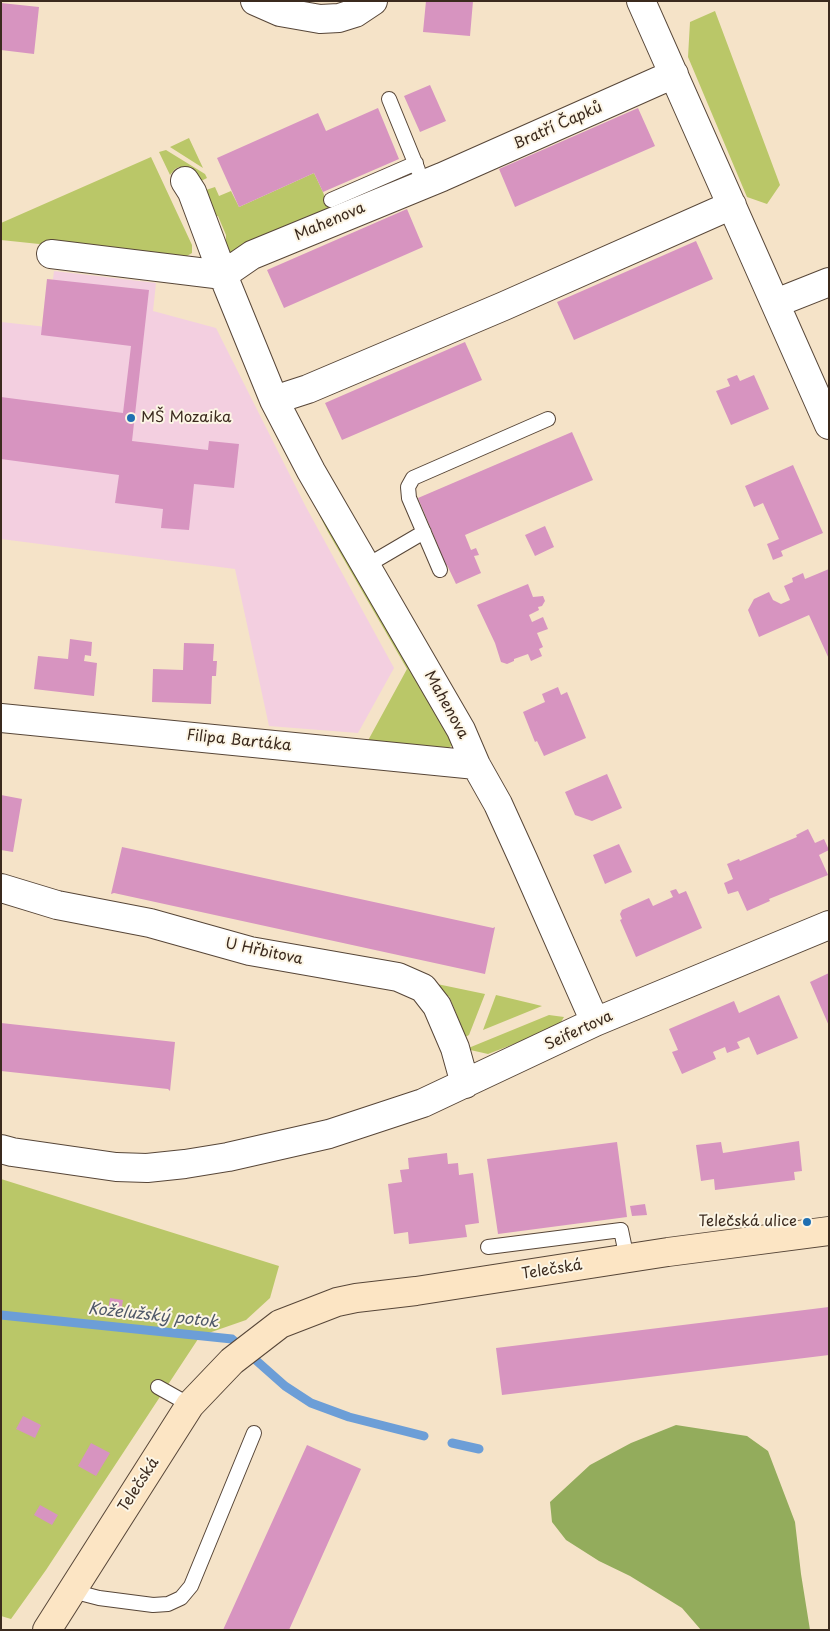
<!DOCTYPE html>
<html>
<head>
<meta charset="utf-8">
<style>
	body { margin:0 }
	#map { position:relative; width:830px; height:1631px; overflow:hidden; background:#f5e3c8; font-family:"Playpen Sans",sans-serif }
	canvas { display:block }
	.frame { position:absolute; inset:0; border:2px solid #3b2a1e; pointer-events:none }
</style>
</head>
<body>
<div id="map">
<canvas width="830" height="1631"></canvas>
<div class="frame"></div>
</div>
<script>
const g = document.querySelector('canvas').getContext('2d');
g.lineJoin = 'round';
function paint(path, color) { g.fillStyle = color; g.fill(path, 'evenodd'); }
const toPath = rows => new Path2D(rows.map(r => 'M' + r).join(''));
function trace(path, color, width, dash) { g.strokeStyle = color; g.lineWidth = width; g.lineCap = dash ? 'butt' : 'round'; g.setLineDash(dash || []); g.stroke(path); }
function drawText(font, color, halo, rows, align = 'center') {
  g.font = font + ' "Playpen Sans",sans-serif'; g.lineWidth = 4; g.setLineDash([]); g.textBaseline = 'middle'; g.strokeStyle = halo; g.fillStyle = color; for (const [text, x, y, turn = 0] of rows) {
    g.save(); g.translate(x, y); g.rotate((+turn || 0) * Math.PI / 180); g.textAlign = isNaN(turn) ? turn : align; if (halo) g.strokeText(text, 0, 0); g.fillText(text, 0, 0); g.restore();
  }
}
paint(toPath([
	[54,271,156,283,153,311,216,328,306,507,394,668,358,733,269,726,235,569,1,539,1,322,47,327]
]), '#f3cfe0');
paint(toPath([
	[715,11,780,185,767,204,747,197,688,57,690,22],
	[189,138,203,168,170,147],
	[166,150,205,174,207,178,197,183,186,169,179,167,175,169,170,175,159,152],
	[151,157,192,245,192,253,182,259,1,240,1,223],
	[314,173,323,192,331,215,229,260,226,255,226,235,218,216,211,217,203,191,215,187,219,196,231,191,239,207],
	[266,411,455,743,445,751,365,746,407,669,328,532],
	[437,984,485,994,469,1035,458,1041,456,1033,463,1030,449,996,440,996],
	[496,995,542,1006,483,1030],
	[549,1015,564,1017,558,1027,488,1054,466,1049],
	[1,1179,279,1266,270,1298,246,1320,200,1336,46,1570,11,1619,1,1616]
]), '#bac768');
paint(toPath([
	[676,1425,747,1436,768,1451,795,1522,801,1574,810,1630,701,1630,682,1608,630,1576,599,1561,566,1540,552,1522,550,1502,590,1465,631,1443]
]), '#93ac5c');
trace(toPath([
	[1,1315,232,1339,285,1386,311,1403,349,1417,424,1436],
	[452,1443,479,1449]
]), '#6c9ed7', 9);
paint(toPath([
	[426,1,473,1,470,36,423,32],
	[1,3,39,7,34,54,1,50],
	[430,85,446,121,420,132,404,96],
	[378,108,399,159,323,192,314,173,239,207,217,158,318,113,326,131],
	[638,108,655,146,515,207,499,169],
	[407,209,423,247,284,308,267,270],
	[696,241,713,279,574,340,557,302],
	[47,279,149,290,132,441,208,450,209,441,239,444,234,488,194,484,189,530,161,528,163,509,115,503,119,475,1,459,1,397,123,413,131,346,41,335],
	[465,342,482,380,342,440,325,403],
	[737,375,740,381,754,375,769,409,731,425,716,391,730,386,727,379],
	[572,432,593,480,465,535,471,550,476,548,479,555,474,556,481,573,456,584,447,565,441,567,434,550,439,548,418,498],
	[793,465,823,533,781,551,783,556,773,560,767,544,779,539,763,503,754,507,745,486],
	[545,526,554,547,535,556,525,535],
	[829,569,829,659,809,615,759,637,748,610,754,599,769,592,773,600,781,604,790,600,784,586,793,582,792,578,803,573,805,579],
	[528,584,533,597,543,596,545,601,542,606,538,607,539,610,529,615,532,622,543,617,548,629,537,633,543,647,539,649,542,656,531,661,528,654,514,659,514,661,507,664,501,662,495,643,477,605],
	[70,639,92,642,91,656,85,655,84,661,97,663,94,696,34,689,38,656,68,659],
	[184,643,214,644,213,661,217,661,216,676,212,676,211,704,152,702,153,669,183,670],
	[558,687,561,695,567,692,586,738,544,756,537,741,535,742,523,712,545,702,542,694],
	[607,774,622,808,592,821,575,815,565,792],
	[1,795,22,799,13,852,1,850],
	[808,829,815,843,824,839,829,850,819,855,828,875,769,899,770,901,747,911,738,891,728,894,724,883,733,879,727,864,739,859,740,861,797,837,796,835],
	[619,844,632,872,605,884,593,855],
	[122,847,493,928,495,927,485,974,114,893,111,894],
	[676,889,679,894,686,891,702,928,636,957,620,920,622,919,620,914,622,910,649,898,653,906,673,897,670,891],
	[829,973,829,1026,810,982],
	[779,995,798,1038,757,1055,749,1037,737,1042,740,1048,727,1053,725,1047,713,1052,716,1059,682,1074,672,1052,678,1050,669,1029,734,1001,739,1013],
	[1,1023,175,1042,170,1091,168,1089,1,1071],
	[799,1141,802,1171,794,1172,795,1180,715,1190,714,1179,701,1181,696,1145,721,1142,723,1153],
	[617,1142,627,1217,498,1234,487,1159],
	[447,1153,448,1164,458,1163,459,1175,473,1173,479,1223,465,1225,467,1237,409,1244,408,1232,394,1234,388,1184,402,1182,400,1170,409,1169,408,1158],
	[645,1204,647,1215,632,1216,630,1206],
	[110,1298,123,1300,120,1319,107,1316],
	[829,1307,829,1355,502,1395,496,1348],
	[23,1416,41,1425,35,1438,16,1429],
	[91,1443,110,1453,96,1476,78,1466],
	[307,1445,361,1469,289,1630,223,1630],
	[40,1505,58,1515,52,1525,34,1515]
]), '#d794c0');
const lane = toPath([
	[389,99,418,170],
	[331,200,416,163],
	[366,566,424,532],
	[440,570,409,498,408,487,413,478,548,419],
	[488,1247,621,1230,627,1259],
	[158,1387,190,1405],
	[72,1591,99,1598,153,1605,168,1604,181,1598,191,1586,254,1433]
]);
const street = toPath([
	[255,1,280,12,320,19,339,18,355,13,373,1],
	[641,1,829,425],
	[185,181,192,192,223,275,274,400,311,471,461,730,476,765,498,804,523,859,595,1022],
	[51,254,223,275,252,255,442,177,674,74],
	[776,303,829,282],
	[274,400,308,389,504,306,732,205],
	[1,718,476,765],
	[1,888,57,905,150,923,250,951,398,977,423,988,437,1006,455,1048,465,1084],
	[1,1149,12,1152,116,1167,147,1168,185,1164,228,1157,329,1134,423,1103,595,1022,829,925]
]);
const secondary = toPath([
	[47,1630,190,1405,232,1361,280,1324,337,1302,356,1298,416,1291,668,1252,829,1231]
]);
trace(lane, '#574638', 16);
trace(street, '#574638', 30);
trace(secondary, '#574638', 30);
trace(lane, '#fff', 14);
trace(street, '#fff', 28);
trace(secondary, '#fce5c4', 28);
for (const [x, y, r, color] of [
	[131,418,5,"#1f6fb2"],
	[807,1222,5,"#1f6fb2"]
]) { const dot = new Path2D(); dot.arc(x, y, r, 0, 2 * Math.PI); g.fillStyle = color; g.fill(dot); trace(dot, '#fcf5e5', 2); }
drawText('15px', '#3b2a1e', '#fcf5e5', [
	["Bratří Čapků",558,126,-24],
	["Mahenova",330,222,-23],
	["Mahenova",446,705,61],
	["Filipa Bartáka",239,741,6],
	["U Hřbitova",264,952,12],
	["Seifertova",579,1031,-25],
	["Telečská",552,1270,-9],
	["Telečská",139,1485,-57]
]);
drawText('15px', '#3b2a1e', '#fcf5e5', [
	["MŠ Mozaika",141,418],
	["Telečská ulice",797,1222,"right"]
], 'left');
drawText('italic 16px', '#4f5868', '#fcf5e5', [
	["Koželužský potok",153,1316,6]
]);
</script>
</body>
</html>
